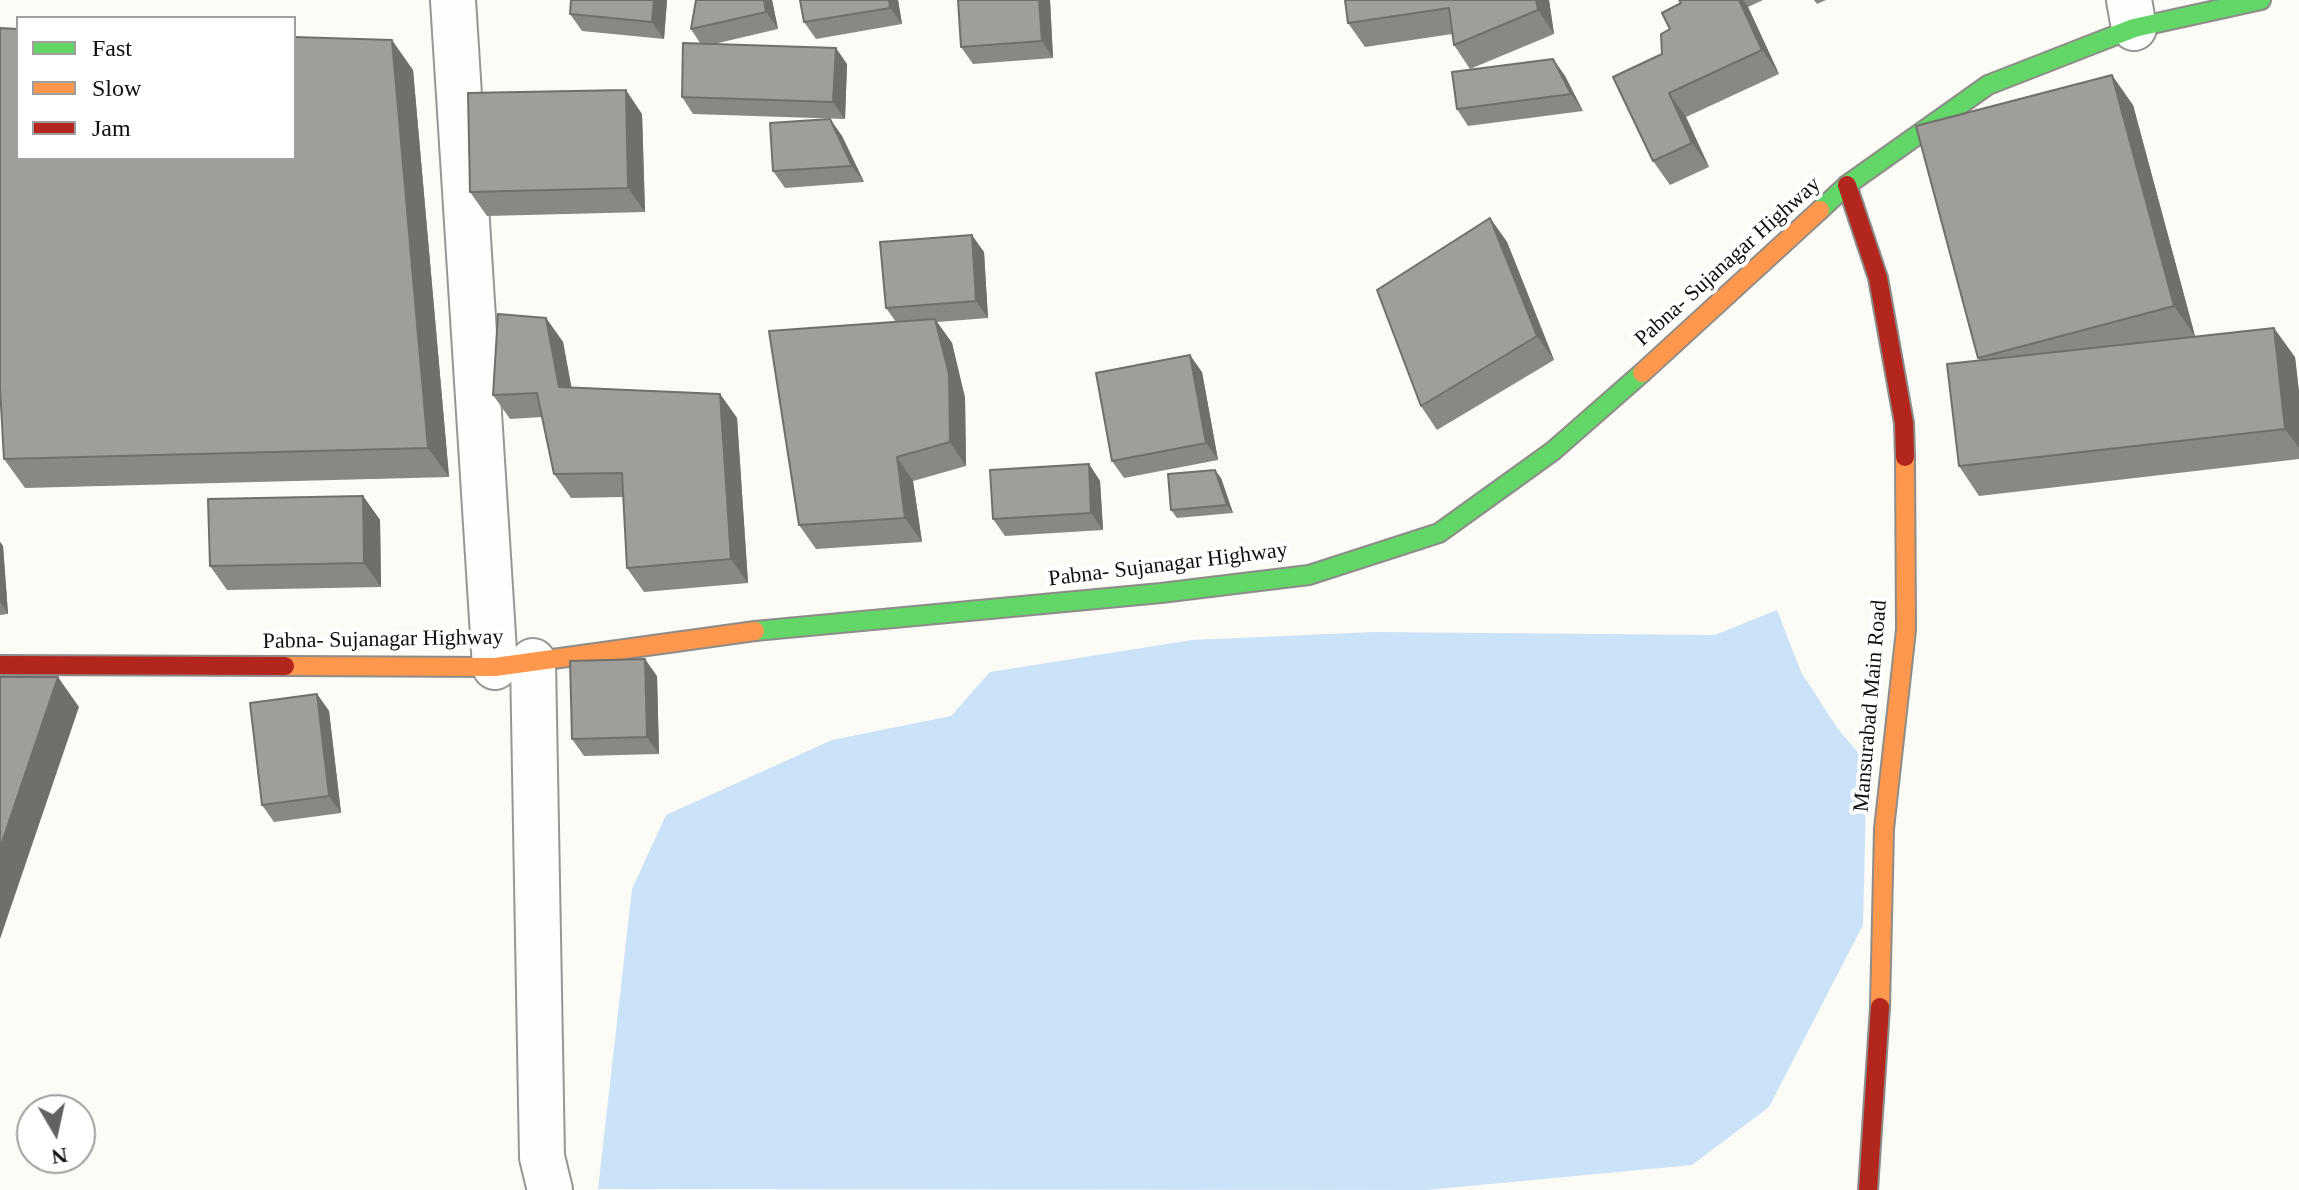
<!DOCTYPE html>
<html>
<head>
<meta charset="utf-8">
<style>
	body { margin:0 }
	#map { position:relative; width:2299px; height:1190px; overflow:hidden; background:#fcfbf5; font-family:Georgia,serif }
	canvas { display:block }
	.legend { position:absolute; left:16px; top:16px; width:280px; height:144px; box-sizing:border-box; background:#fff; border:2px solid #9f9f9f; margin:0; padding:10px 14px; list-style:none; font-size:24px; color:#101010 }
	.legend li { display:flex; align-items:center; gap:16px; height:40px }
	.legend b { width:40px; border:2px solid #9f9f9f }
	.north { position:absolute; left:16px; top:1094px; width:80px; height:80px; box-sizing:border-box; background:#fff; border:2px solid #9f9f9f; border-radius:50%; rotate:171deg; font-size:22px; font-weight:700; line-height:32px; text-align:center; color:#101010 }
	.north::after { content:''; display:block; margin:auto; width:28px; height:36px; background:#636260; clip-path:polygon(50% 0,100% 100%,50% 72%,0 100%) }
</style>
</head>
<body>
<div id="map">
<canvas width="2299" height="1190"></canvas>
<ul class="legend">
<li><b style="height:10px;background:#63d668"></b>Fast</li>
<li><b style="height:10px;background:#ff974d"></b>Slow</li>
<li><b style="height:10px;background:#b3261e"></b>Jam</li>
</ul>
<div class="north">N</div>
</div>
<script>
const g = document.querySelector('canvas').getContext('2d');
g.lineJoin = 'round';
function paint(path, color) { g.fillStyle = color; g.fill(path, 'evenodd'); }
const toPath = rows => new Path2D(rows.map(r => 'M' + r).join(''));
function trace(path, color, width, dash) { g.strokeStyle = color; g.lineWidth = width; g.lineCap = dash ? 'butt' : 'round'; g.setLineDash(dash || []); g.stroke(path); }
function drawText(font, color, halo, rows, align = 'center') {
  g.font = font + ' Georgia,serif'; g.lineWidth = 8; g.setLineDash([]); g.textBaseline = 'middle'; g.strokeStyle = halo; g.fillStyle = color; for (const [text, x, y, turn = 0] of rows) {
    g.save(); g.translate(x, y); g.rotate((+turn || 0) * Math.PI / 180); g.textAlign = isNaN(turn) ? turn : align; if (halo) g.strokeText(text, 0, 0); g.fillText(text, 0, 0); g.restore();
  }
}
paint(toPath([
	[1777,610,1801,672,1838,729,1867,763,1863,925,1769,1107,1692,1165,1427,1190,598,1189,632,889,666,815,832,740,951,716,990,672,1192,640,1374,632,1715,635]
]), '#cae3f8');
const street = toPath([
	[453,0,495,667],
	[2129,0,2134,28],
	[533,661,542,1157,550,1190]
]);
const fast = toPath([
	[1820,210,1847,185,1988,85,2134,28,2261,0],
	[755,631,1161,593,1309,575,1439,533,1553,451,1642,373]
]);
const slow = toPath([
	[1642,373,1820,210],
	[285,666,495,667,755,631],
	[1880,1007,1884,829,1906,630,1905,457]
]);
const jam = toPath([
	[1847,185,1878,278,1904,423,1905,457],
	[0,665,285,666],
	[1868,1190,1880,1007]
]);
trace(street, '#969693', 48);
trace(fast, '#8d8c8a', 22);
trace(slow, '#8d8c8a', 22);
trace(jam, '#8d8c8a', 22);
trace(street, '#fffefe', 44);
trace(fast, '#63d668', 18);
trace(slow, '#ff974d', 18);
trace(jam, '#b3261e', 18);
paint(toPath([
	[571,0,667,0,664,39,582,31,570,14],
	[772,0,778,29,714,44,847,64,845,119,693,114,682,97,700,43,691,29],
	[800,0,898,0,902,24,816,39,804,22],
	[958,0,1050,0,1053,58,973,64,961,47],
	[1345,0,1549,0,1554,34,1470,69,1454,45,1452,34,1365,47,1348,23],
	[1679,0,1763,0,1748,7,1779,74,1686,117,1709,167,1670,185,1653,161,1662,54,1670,29,1681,3],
	[1814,0,1826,0,1817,4],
	[1553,59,1565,76,1583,111,1468,126,1457,109],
	[413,70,449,477,25,488,4,459],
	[2133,105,2195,336,2295,357,2299,392,2299,459,1979,496,1959,466,1980,360,1978,358],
	[642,114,645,212,487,216,470,192],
	[830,119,842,136,864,182,785,188,773,171],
	[1490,218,1507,242,1554,360,1437,430,1421,406],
	[984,252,988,318,937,322,952,343,965,398,966,466,913,481,922,542,816,549,799,525,896,322,886,308],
	[546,318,563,342,571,387,720,394,737,418,748,583,644,592,627,568,623,497,571,498,554,474,542,417,510,419,493,395],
	[1202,372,1218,460,1124,478,1112,461],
	[1089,464,1100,481,1103,530,1005,536,993,519],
	[1221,478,1233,513,1177,518,1171,510],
	[363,496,380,520,381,587,227,590,210,566],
	[0,542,3,546,8,614,0,615],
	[657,676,659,754,584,756,572,739],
	[317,694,329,711,341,813,274,822,262,805]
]), '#8a8884');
paint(toPath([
	[654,0,667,0,664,39,652,22],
	[764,0,772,0,778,29,766,12],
	[889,0,898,0,902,24,890,8],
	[1039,0,1050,0,1053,58,1042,41],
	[1536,0,1549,0,1554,34,1538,10],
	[1739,0,1743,0,1748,7,1779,74,1762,50],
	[392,40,413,70,449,477,428,448],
	[836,48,847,64,845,119,833,102],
	[1553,59,1565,76,1583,111,1571,94],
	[2112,75,2133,105,2195,336,2174,306],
	[626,90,642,114,645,212,628,188],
	[1669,93,1686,117,1709,167,1692,143],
	[830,119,842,136,864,182,852,166],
	[1490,218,1507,242,1554,360,1537,336],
	[972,235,984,252,988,318,976,301],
	[546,318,563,342,576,411,559,387],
	[935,319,952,343,965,398,966,466,950,442],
	[2274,328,2295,357,2299,392,2299,448,2285,429],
	[1190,355,1202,372,1218,460,1206,443],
	[720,394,737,418,748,583,731,559],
	[897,457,913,481,922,542,905,518],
	[1089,464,1100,481,1103,530,1091,513],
	[1215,470,1221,478,1233,513,1227,505],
	[363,496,380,520,381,587,364,563],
	[0,542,3,546,8,614,0,602],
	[645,659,657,676,659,754,647,737],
	[58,677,79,707,0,939,0,848],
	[317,694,329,711,341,813,329,796]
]), '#706f6c');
const building = toPath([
	[571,0,654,0,652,22,570,14,571,0],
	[696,0,764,0,766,12,691,29,696,0],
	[800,0,889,0,890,8,804,22,800,0],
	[958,0,1039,0,1042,41,961,47,958,0],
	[1345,0,1536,0,1538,10,1454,45,1449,8,1348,23,1345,0],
	[1679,0,1739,0,1762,50,1669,93,1692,143,1653,161,1613,77,1662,54,1661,34,1670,29,1662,13,1681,3,1679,0],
	[0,28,18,29,18,158,294,158,294,37,392,40,428,448,4,459,0,388,0,28],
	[683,43,836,48,833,102,682,97,683,43],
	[1553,59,1571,94,1457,109,1452,72,1553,59],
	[2112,75,2174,306,1978,358,1916,126,2112,75],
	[626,90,628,188,470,192,468,93,626,90],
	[830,119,852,166,773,171,770,123,830,119],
	[1490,218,1537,336,1421,406,1377,290,1490,218],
	[972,235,976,301,886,308,880,242,972,235],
	[498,314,546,318,559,387,720,394,731,559,627,568,622,473,554,474,537,393,493,395,498,314],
	[935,319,949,374,950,442,897,457,905,518,799,525,769,331,935,319],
	[2274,328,2285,429,1959,466,1947,364,2274,328],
	[1190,355,1206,443,1112,461,1096,373,1190,355],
	[1089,464,1091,513,993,519,990,470,1089,464],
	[1215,470,1227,505,1171,510,1168,474,1215,470],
	[363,496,364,563,210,566,208,499,363,496],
	[645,659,647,737,572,739,570,661,645,659],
	[0,677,58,677,0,848,0,677],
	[317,694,329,796,262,805,250,703,317,694]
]);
paint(building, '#a09e9a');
trace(building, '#706f6c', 2);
drawText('22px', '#101010', '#fff', [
	["Pabna- Sujanagar Highway",1728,262,-42],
	["Pabna- Sujanagar Highway",1168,565,-7],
	["Pabna- Sujanagar Highway",383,640,-1],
	["Mansurabad Main Road",1871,706,-85]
]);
</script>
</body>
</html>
